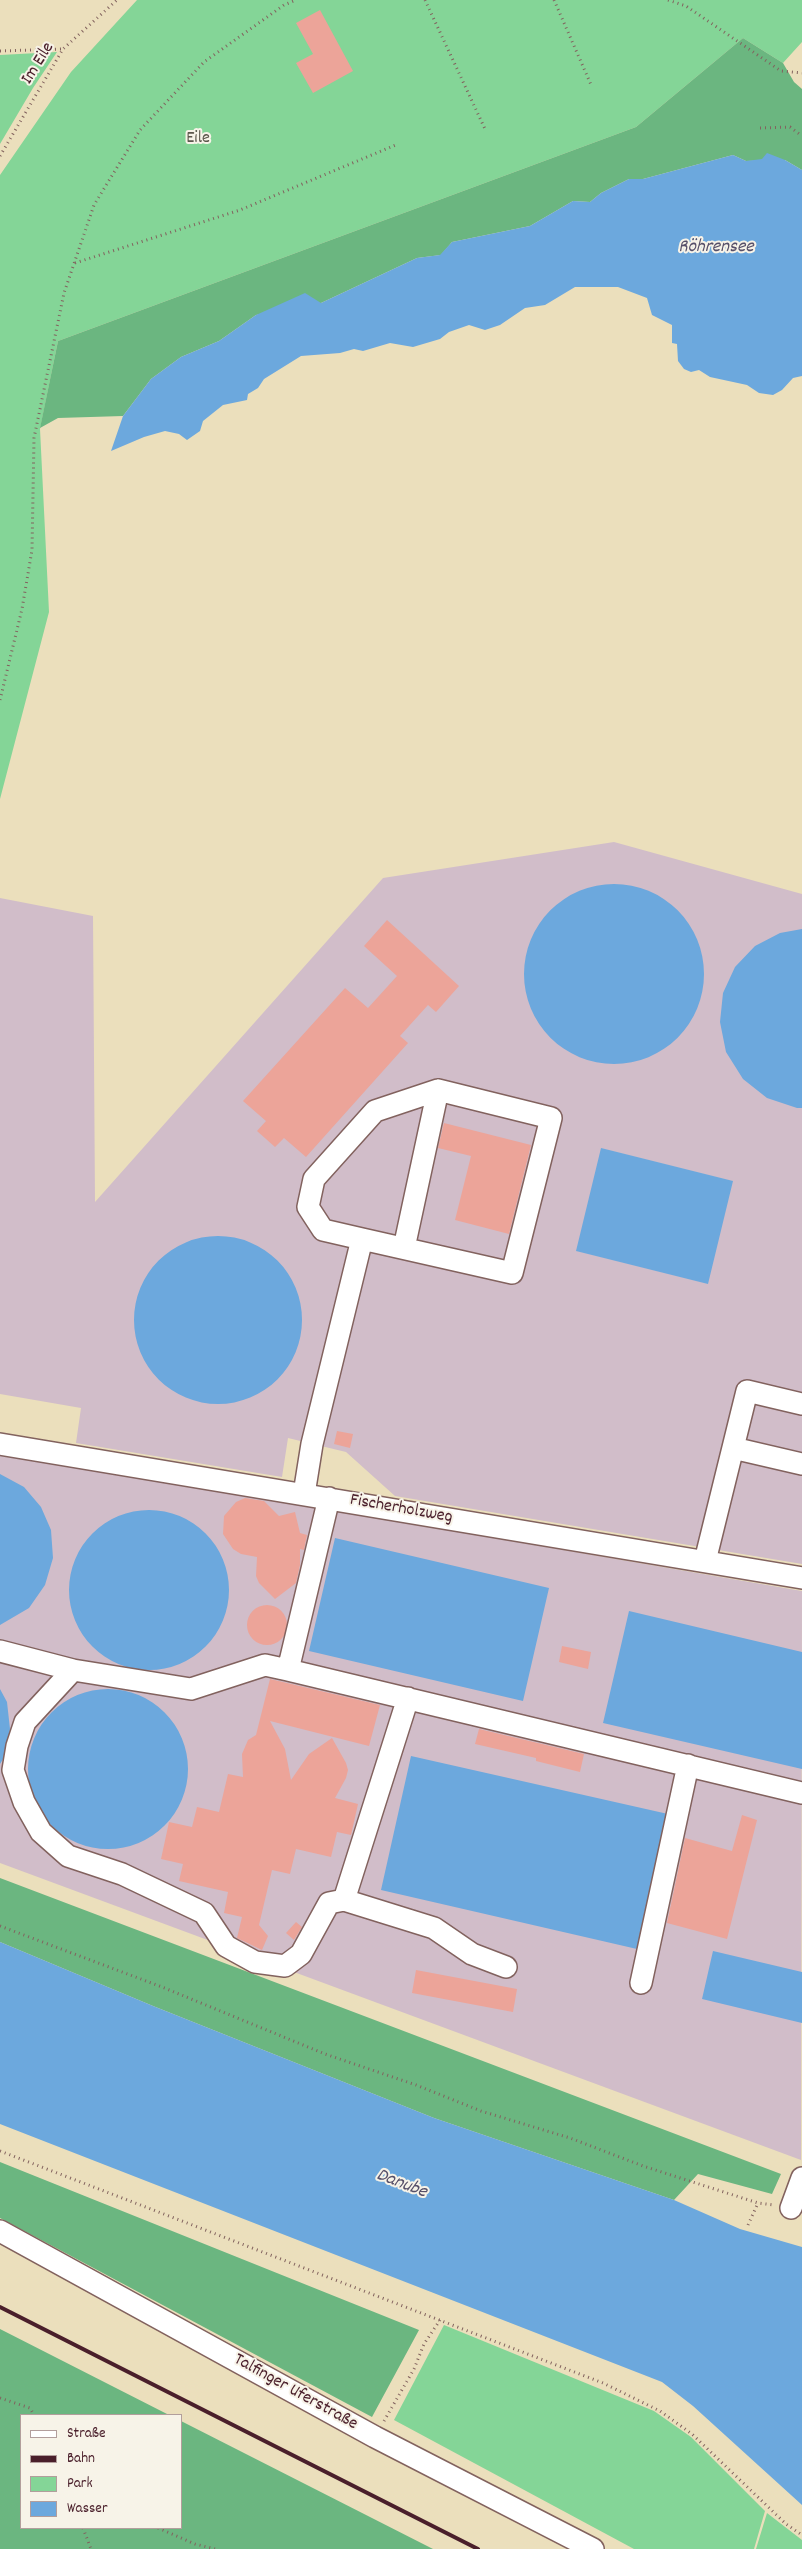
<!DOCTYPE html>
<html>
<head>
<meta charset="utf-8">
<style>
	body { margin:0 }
	#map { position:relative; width:802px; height:2549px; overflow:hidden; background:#ebdfbc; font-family:Dekko,sans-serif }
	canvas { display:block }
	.legend { position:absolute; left:20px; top:2414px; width:162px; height:115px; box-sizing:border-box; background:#f7f3e8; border:1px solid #b29e9c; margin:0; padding:6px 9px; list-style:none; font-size:15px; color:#4a1f2b }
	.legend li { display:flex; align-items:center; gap:10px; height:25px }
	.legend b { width:25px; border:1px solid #b29e9c }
</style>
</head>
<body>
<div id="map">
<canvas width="802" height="2549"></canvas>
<ul class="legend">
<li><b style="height:6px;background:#fff"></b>Straße</li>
<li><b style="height:6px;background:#4a1f2b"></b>Bahn</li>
<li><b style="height:14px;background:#84d597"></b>Park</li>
<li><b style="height:14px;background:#6ca8dd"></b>Wasser</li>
</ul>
</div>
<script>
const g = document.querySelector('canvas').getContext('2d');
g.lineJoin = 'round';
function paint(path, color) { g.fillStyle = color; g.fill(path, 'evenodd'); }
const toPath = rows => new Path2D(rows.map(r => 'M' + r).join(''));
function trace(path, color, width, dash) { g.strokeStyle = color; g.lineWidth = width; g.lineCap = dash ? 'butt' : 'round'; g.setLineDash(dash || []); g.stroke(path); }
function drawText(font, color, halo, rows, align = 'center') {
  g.font = font + ' Dekko,sans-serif'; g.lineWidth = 4; g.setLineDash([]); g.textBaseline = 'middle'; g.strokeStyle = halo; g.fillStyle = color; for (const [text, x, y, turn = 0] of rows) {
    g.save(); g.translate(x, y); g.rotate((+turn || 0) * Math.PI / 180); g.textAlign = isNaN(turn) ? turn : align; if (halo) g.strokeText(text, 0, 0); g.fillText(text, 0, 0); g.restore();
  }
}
paint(toPath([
	[614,842,802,894,802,1564,395,1496,346,1452,288,1438,282,1477,76,1443,81,1408,0,1394,0,898,93,916,95,1202,383,878],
	[0,1453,802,1591,801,2160,0,1863]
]), '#d1bdc9');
paint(toPath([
	[137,0,802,0,802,42,783,63,743,38,636,127,58,341,40,429,49,612,0,799,0,175,71,72],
	[57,52,33,88,0,144,0,55],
	[444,2325,654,2411,691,2437,765,2511,754,2549,634,2549,394,2420],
	[767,2513,802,2540,802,2549,756,2549]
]), '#84d597');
paint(toPath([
	[743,38,783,63,794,82,802,89,802,170,785,160,746,161,733,155,643,179,629,179,601,193,590,202,573,201,530,226,452,242,441,255,417,258,321,303,256,315,219,341,181,357,151,379,123,416,58,418,40,428,58,341,636,127],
	[0,1878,781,2174,772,2194,698,2174,674,2200,434,2118,153,2006,0,1942],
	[0,2162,419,2330,372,2417,0,2218],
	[0,2329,169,2415,21,2415,21,2528,181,2528,181,2421,433,2549,0,2549]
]), '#6bb680');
paint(toPath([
	[767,153,785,160,802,170,802,376,793,378,782,390,773,395,759,393,747,385,710,377,699,370,691,372,684,369,678,361,677,344,672,343,672,325,652,315,647,298,618,287,575,287,545,305,525,308,500,325,485,330,469,325,449,332,440,339,413,347,390,343,363,351,354,349,340,353,301,356,264,379,258,388,248,394,247,400,223,405,203,421,200,431,187,440,179,434,165,431,144,437,111,451,123,416,151,379,181,357,219,341,256,315,305,293,321,303,417,258,440,255,452,242,530,226,573,201,590,202,601,193,629,179,643,179,733,155,746,161,762,159],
	'524 974a90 90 0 1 1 180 0a90 90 0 1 1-180 0Z',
	[802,929,802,1108,797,1108,767,1098,743,1079,726,1052,720,1022,723,993,735,967,755,946,780,933],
	[601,1148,733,1181,708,1284,576,1251],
	'134 1320a84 84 0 1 1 168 0a84 84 0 1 1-168 0Z',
	[0,1474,24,1487,41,1507,51,1530,53,1558,45,1585,29,1608,0,1625],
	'69 1590a80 80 0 1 1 160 0a80 80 0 1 1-160 0Z',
	[335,1538,549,1588,523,1701,309,1651],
	[629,1611,802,1652,802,1769,603,1723],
	[0,1689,7,1702,10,1729,5,1756,0,1764],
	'28 1769a80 80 0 1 1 160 0a80 80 0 1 1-160 0Z',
	[411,1756,668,1814,637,1949,381,1890],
	[0,1942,153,2006,434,2118,674,2200,740,2229,802,2247,802,2505,693,2406,662,2382,0,2124],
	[713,1951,802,1972,802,2023,702,1999]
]), '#6ca8dd');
paint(toPath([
	[320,10,353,71,313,93,296,63,313,54,296,23],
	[387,920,459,986,436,1012,428,1005,400,1036,408,1043,306,1157,284,1138,275,1147,257,1131,266,1121,243,1101,345,988,368,1008,397,976,364,946],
	[444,1123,531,1145,509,1234,455,1220,471,1156,438,1148],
	[337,1431,353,1434,350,1448,334,1444],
	[245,1498,264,1501,279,1516,295,1512,300,1533,307,1535,304,1550,300,1549,300,1565,296,1583,275,1599,259,1583,256,1576,257,1557,241,1554,233,1549,223,1534,224,1516,236,1502],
	'247 1625a20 20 0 1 1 40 0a20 20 0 1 1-40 0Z',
	[562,1646,591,1652,588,1669,559,1662],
	[270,1679,380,1705,369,1746,270,1721,285,1749,291,1780,309,1754,332,1738,346,1763,348,1770,346,1778,335,1798,358,1804,351,1835,337,1832,331,1857,296,1849,290,1874,272,1870,259,1925,268,1936,262,1950,237,1938,242,1917,224,1913,228,1892,179,1881,183,1864,161,1859,169,1822,192,1827,197,1807,219,1812,228,1774,243,1777,242,1754,248,1740,256,1735],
	[479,1729,584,1754,580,1772,536,1761,536,1758,475,1744],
	[742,1815,757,1820,727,1939,667,1923,685,1838,732,1851],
	[296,1922,302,1927,294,1940,286,1933],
	[416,1970,517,1989,513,2012,412,1993]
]), '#eca499');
const minor = toPath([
	[404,1248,438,1090],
	[0,1444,802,1578],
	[733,1448,802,1464],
	[304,1494,312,1444,362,1239,323,1230,308,1207,314,1179,375,1111,438,1090,551,1118,512,1273,362,1239],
	[329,1498,288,1670,802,1793],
	[705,1561,747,1391,802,1404],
	[0,1651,73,1670,191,1689,265,1665,288,1670],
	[73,1670,25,1722,17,1746,13,1770,24,1802,41,1832,68,1856,122,1874,204,1913,226,1946,255,1962,285,1966,301,1954,329,1903,344,1900,434,1928,472,1954,506,1967],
	[344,1900,408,1698],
	[641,1983,688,1765],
	[791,2208,802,2178],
	[0,2231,375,2437,593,2549]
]);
trace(minor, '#82625e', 24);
trace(toPath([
	[425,0,485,129],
	[554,0,592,87],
	[668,0,686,6,781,71,802,73],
	[0,51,63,49],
	[760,128,790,127,802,136],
	[0,156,63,49,117,0],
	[75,263,240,210,398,144],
	[0,700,22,609,32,550,34,438,64,293,94,205,140,130,204,62,284,5,296,0],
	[0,1926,162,1987,325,2054,416,2085,481,2111,570,2138,643,2166,758,2203,774,2205],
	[0,2151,603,2383,660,2411,692,2434,786,2524,802,2535],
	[748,2225,758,2203],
	[0,2398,30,2408,34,2415],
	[384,2421,414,2369,424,2344,440,2320],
	[83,2528,91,2549],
	[158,2528,195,2544,215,2549]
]), '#82625e', 3, [1, 4]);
trace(minor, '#fff', 21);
trace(toPath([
	[0,2307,478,2549]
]), '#4a1f2b', 4);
drawText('18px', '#4a1f2b', '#f7f3e8', [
	["Im Eile",39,64,-58],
	["Fischerholzweg",401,1510,10],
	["Talfinger Uferstraße",295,2393,29]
]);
drawText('18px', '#5b564b', '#f7f3e8', [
	["Eile",198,140]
]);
drawText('italic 19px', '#564f69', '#f7f3e8', [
	["Röhrensee",716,248],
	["Danube",401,2185,21]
]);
</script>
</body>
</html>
